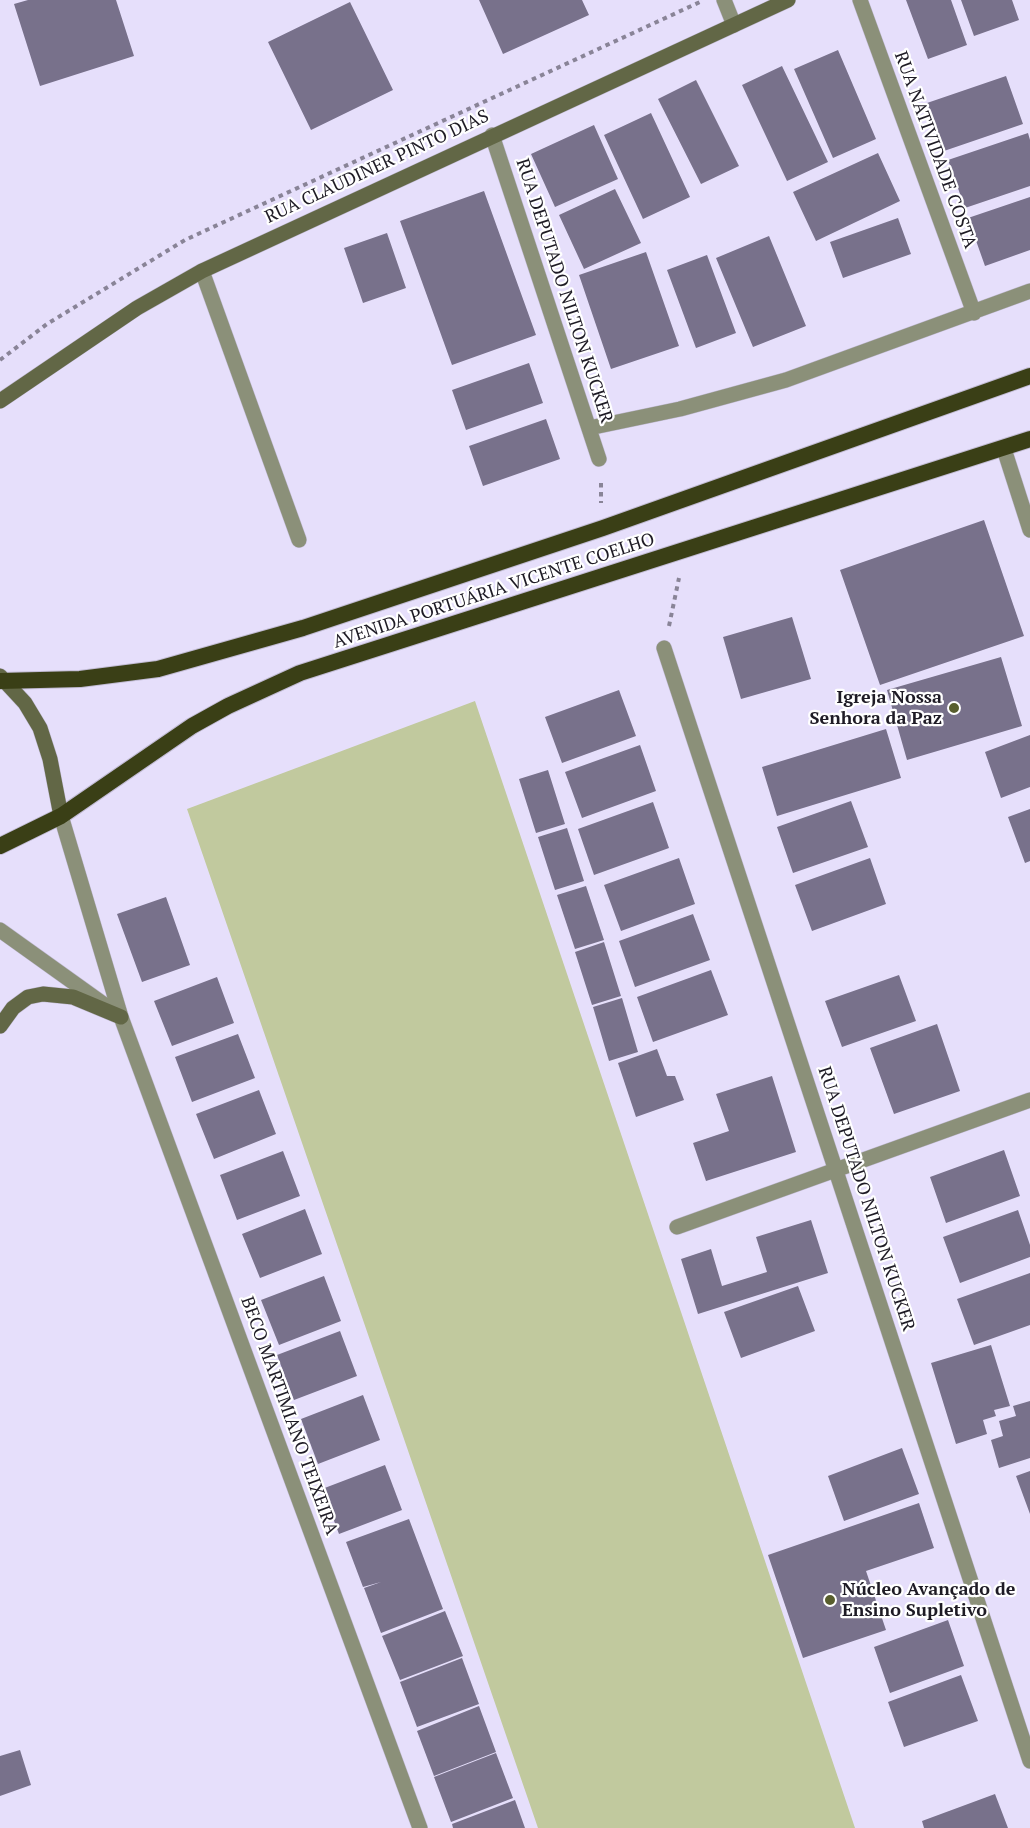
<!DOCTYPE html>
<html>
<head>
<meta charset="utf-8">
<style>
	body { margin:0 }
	canvas { display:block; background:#e6dffb }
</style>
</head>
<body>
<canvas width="1030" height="1828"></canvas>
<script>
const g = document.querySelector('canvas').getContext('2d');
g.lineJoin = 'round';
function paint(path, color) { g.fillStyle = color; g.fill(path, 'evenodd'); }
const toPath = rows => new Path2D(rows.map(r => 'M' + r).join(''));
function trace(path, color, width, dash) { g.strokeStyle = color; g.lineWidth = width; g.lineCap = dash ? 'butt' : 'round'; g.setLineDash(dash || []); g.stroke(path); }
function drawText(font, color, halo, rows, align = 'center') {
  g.font = font + ' "PT Serif",serif'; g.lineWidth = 4.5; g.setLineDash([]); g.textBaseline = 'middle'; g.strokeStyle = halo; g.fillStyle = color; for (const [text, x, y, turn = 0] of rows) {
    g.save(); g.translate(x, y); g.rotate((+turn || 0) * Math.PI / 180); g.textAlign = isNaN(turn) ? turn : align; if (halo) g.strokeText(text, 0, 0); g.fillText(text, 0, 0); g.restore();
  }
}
paint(toPath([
	[475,701,855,1828,538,1828,187,809]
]), '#c1c99e');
paint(toPath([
	[28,0,116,0,134,56,40,86,14,4],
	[479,0,582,0,589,15,503,54],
	[906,0,951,0,967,45,928,59],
	[961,0,1012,0,1019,20,974,36],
	[350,2,393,90,311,130,268,42],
	[838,50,876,139,833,158,794,69],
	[782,66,828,162,787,181,742,85],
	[1006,76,1023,124,944,151,927,103],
	[696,80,739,166,701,184,658,99],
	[651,113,690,197,643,219,604,135],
	[594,125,618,179,555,207,531,154],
	[1028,133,1030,140,1030,186,965,208,948,160],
	[878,153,900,201,816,241,793,192],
	[615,189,641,243,584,269,559,215],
	[484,191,536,335,452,365,400,221],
	[1030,197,1030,250,985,266,968,218],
	[898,218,911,254,843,278,830,242],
	[387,233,406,288,363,303,344,248],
	[769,236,806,326,753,347,716,258],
	[646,252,679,346,611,369,579,275],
	[707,255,736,333,696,348,667,270],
	[529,363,543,403,466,430,452,390],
	[546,419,560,459,483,486,469,446],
	[984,520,1024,636,880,685,840,570],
	[792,617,811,679,741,699,723,637],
	[1001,657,1022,726,907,760,887,690],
	[619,690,636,736,562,763,545,717],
	[886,729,901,778,777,816,762,767],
	[1030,735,1030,787,1001,798,985,752],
	[640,745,656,791,582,818,565,772],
	[548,770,565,824,536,833,519,779],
	[851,801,868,847,793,873,777,827],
	[653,802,669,848,594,875,578,829],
	[1030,809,1030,861,1025,863,1008,817],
	[567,828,584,881,555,890,538,837],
	[679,858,695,904,621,931,604,885],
	[870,858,886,904,812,931,795,885],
	[586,886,604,940,575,949,557,895],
	[166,897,190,965,142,982,117,914],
	[693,914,710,960,635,987,619,941],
	[604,942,621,996,592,1005,575,952],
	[711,970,728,1015,653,1042,637,997],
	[899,975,916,1021,842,1047,825,1001],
	[217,977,234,1023,172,1046,154,1001],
	[622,998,638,1052,609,1061,593,1007],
	[937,1024,960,1091,894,1114,870,1048],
	[238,1034,255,1078,192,1102,175,1057],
	[657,1049,667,1076,675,1076,684,1100,636,1117,618,1063],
	[772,1076,796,1152,706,1181,693,1143,729,1131,716,1094],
	[259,1090,276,1134,214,1159,196,1114],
	[1004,1150,1020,1196,946,1223,930,1177],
	[283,1151,300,1196,237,1220,220,1175],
	[305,1209,322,1254,260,1278,242,1234],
	[1018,1210,1030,1245,1030,1257,960,1283,943,1237],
	[811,1220,828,1273,698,1314,681,1259,711,1249,722,1286,767,1272,756,1237],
	[1030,1273,1030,1325,974,1345,957,1299],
	[324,1276,341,1321,279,1345,261,1300],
	[798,1286,815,1331,741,1358,724,1312],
	[340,1331,357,1376,294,1400,277,1355],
	[991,1345,1010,1406,994,1410,996,1416,983,1420,987,1434,956,1444,931,1363],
	[363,1395,380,1440,318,1464,301,1419],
	[1030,1401,1030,1458,999,1468,991,1440,1003,1436,999,1421,1016,1416,1013,1406],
	[902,1448,919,1494,844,1521,828,1476],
	[385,1465,402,1510,339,1534,322,1489],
	[1030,1471,1030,1514,1016,1476],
	[919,1503,934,1548,866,1571,886,1630,803,1658,768,1555],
	[409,1519,443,1609,381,1633,364,1588,381,1582,363,1587,346,1542],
	[445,1611,463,1656,400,1680,382,1636],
	[948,1620,964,1666,890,1693,874,1647],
	[462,1658,479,1704,417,1727,400,1682],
	[961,1675,978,1721,904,1747,888,1702],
	[479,1706,496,1752,434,1776,417,1731],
	[20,1750,31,1785,0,1796,0,1756],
	[496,1753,513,1798,451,1822,434,1777],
	[995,1794,1008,1828,924,1828,922,1821],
	[515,1800,525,1828,453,1828,452,1824]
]), '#78718b');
const service = toPath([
	[202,271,299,540]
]);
const minor = toPath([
	[724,0,734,25],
	[860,0,974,313],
	[492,135,599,459],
	[589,428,680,409,786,380,1030,291],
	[1004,449,1030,530],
	[664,648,1030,1761],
	[61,816,121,1017,420,1828],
	[0,930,109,1008],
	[677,1227,1030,1100]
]);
const secondary = toPath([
	[0,401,137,308,202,271,788,0],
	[0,676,25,703,40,728,50,759,61,816],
	[0,1026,13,1008,28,997,43,994,73,997,121,1017]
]);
const trunk = toPath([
	[0,681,80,679,158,669,303,628,603,528,1030,376],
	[0,846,61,816,192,726,228,706,300,673,1030,439]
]);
trace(service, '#c2bcd4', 16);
trace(minor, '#c2bcd4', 16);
trace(secondary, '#c2bcd4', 16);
trace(trunk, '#c2bcd4', 18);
trace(toPath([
	[0,360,47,324,185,240,700,2],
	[601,483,601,503],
	[669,626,679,578]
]), '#898497', 4, [4.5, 4.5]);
trace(service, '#8b9079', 15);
trace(minor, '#8b9079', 15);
trace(secondary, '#626746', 15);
trace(trunk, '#3a3f16', 16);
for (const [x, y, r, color] of [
	[954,708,6,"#585e2d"],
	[830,1600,6,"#585e2d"]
]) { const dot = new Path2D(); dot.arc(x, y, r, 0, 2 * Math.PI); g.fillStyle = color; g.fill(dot); trace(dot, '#fff', 2); }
drawText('18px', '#1e1b25', '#fff', [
	["RUA NATIVIDADE COSTA",935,150,70],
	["RUA CLAUDINER PINTO DIAS",377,167,-25],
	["RUA DEPUTADO NILTON KUCKER",564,291,72],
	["AVENIDA PORTUÁRIA VICENTE COELHO",494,591,-18],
	["RUA DEPUTADO NILTON KUCKER",866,1199,72],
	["BECO MARTIMIANO TEIXEIRA",289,1416,70]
]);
drawText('bold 18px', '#1e1b25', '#fff', [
	["Igreja Nossa",942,698],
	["Senhora da Paz",942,719],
	["Núcleo Avançado de",842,1590,"left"],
	["Ensino Supletivo",842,1611,"left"]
], 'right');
</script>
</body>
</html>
